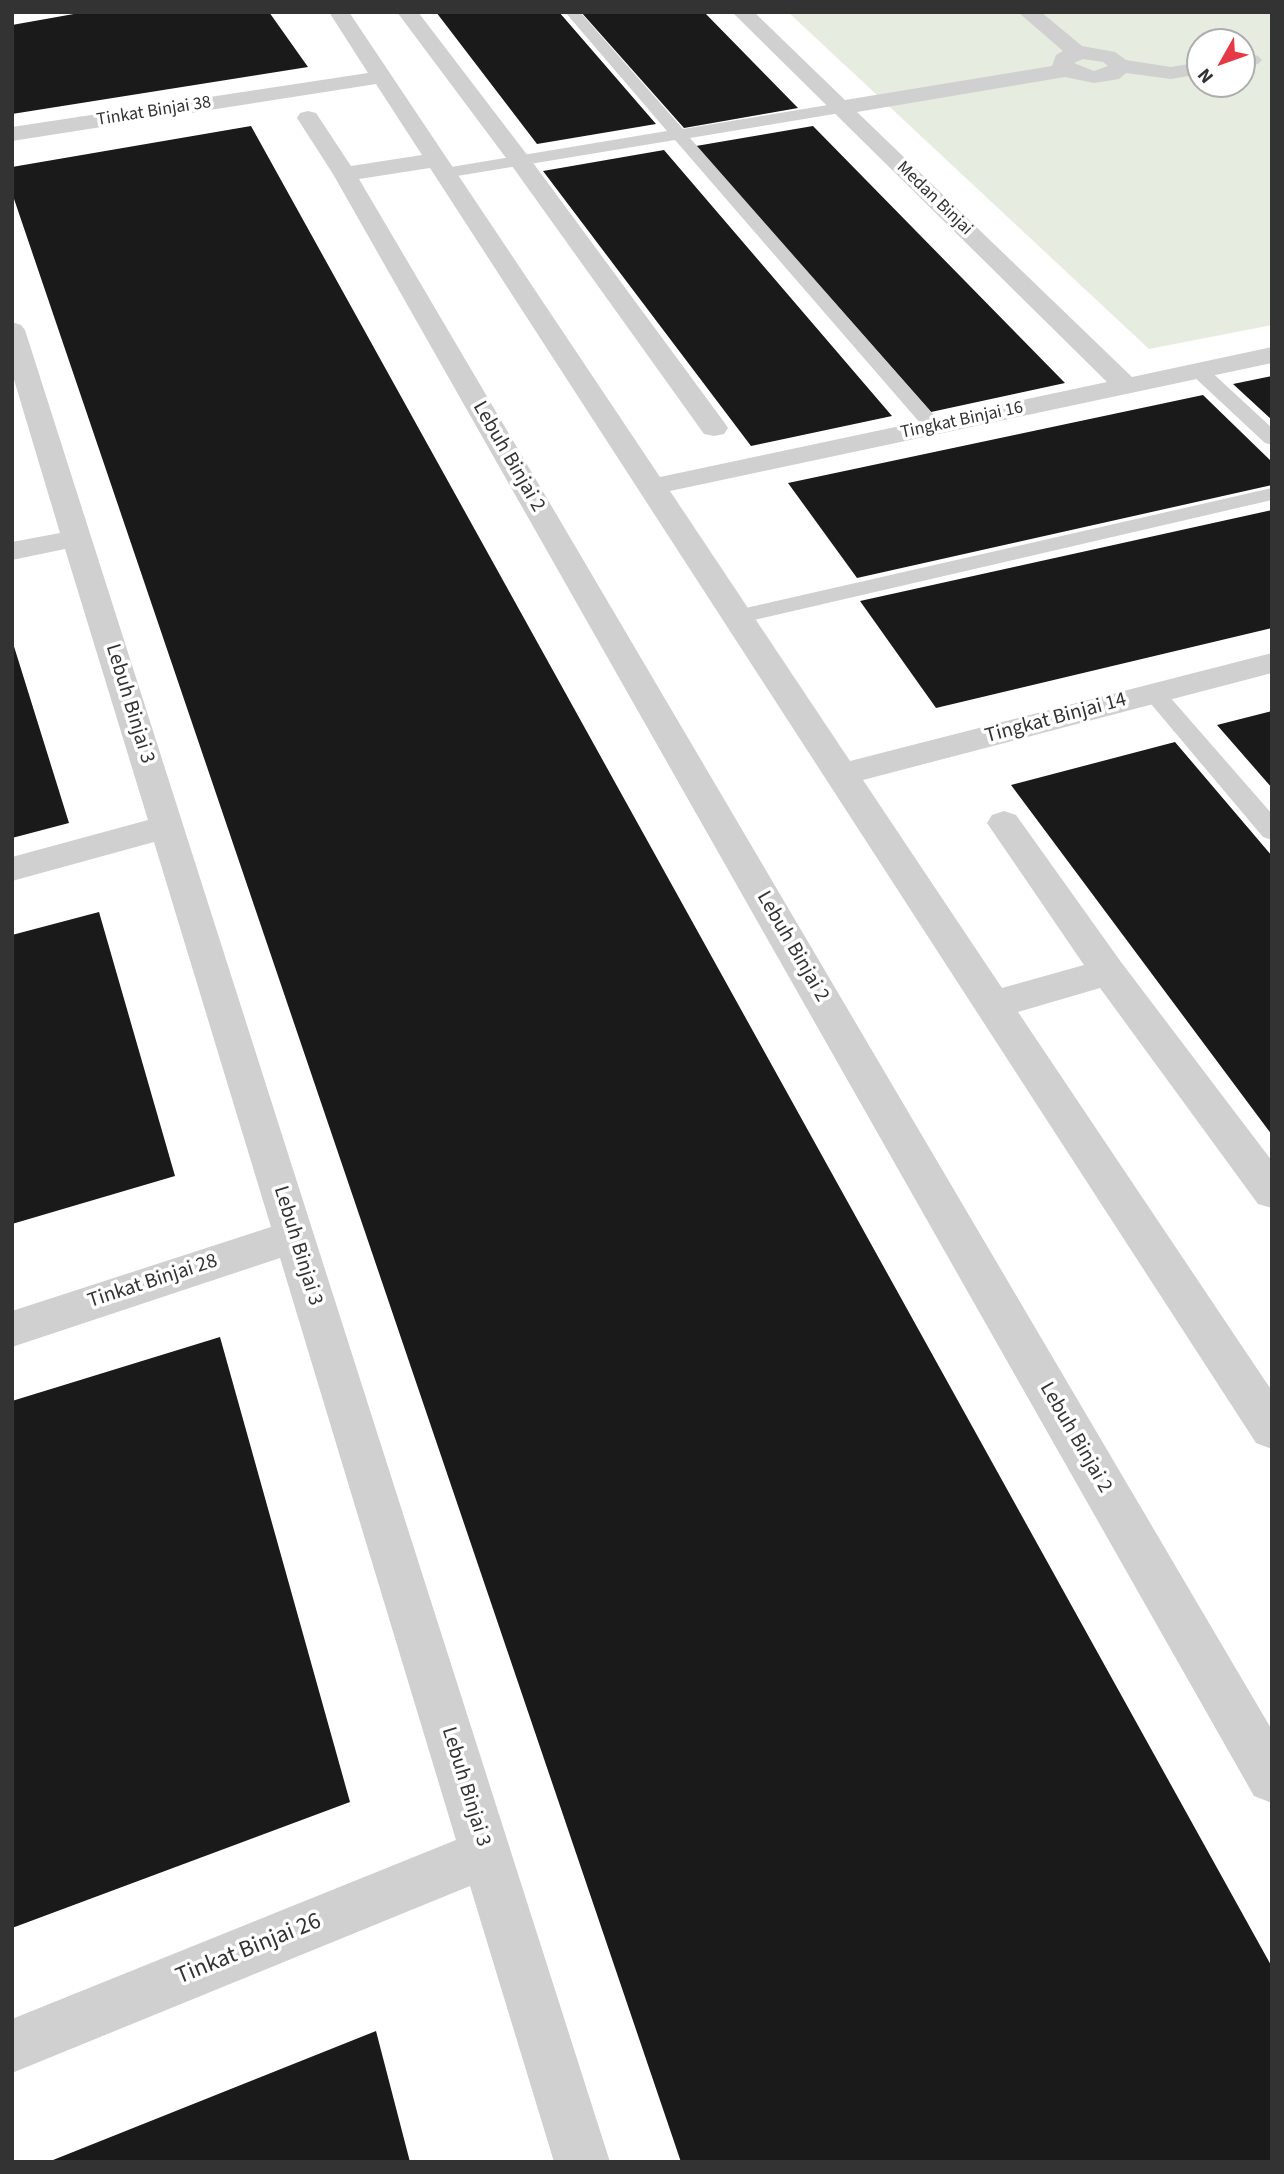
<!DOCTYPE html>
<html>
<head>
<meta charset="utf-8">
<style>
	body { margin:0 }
	#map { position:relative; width:1284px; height:2174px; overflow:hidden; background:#fff; font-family:"Source Sans 3",sans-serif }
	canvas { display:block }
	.frame { position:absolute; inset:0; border:14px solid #333; pointer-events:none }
	.north { position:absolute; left:1186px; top:28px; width:70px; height:70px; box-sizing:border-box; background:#fff; border:2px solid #adadad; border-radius:50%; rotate:230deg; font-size:19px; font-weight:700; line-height:28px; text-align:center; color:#333 }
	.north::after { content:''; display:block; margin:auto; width:24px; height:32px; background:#e63946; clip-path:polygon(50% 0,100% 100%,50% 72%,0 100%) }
</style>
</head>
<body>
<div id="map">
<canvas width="1284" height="2174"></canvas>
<div class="frame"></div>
<div class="north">N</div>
</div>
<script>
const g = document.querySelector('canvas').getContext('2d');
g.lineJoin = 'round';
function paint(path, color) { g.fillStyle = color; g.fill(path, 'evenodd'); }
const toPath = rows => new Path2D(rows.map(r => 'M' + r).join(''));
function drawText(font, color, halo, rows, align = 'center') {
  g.font = font + ' "Source Sans 3",sans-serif'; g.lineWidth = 7; g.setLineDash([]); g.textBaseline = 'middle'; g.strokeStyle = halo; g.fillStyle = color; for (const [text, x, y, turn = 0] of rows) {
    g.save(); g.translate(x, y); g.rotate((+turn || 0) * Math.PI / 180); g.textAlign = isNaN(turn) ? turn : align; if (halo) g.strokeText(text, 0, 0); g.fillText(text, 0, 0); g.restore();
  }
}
paint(toPath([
	[788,12,1272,12,1272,325,1149,349],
	[1200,42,1242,42,1242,84,1200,84]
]), '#e6ecdf');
paint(toPath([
	[85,12,269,12,308,67,12,114,12,25],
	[436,12,559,12,656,124,537,144],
	[581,12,704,12,798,108,684,128],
	[251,126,1272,1967,1272,2162,681,2162,12,193,12,167],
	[813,126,1065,383,931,412,696,146],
	[664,150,892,416,751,446,543,171],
	[1272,376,1272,420,1233,384],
	[1203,395,1272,462,1272,485,857,578,788,483],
	[1272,510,1272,628,936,708,860,601],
	[12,640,69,823,12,838],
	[1272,711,1272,788,1217,725],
	[1175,742,1272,856,1272,1135,1011,785],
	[99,912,175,1176,12,1224,12,935],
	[220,1337,350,1802,12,1928,12,1401],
	[376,2031,410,2162,48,2162]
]), '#1a1a1a');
paint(toPath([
	[565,12,580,12,683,129,840,103,846,105,848,108,840,113,690,138,941,423,944,427,941,431,927,431,675,140,445,178,439,177,437,173,439,169,667,131,565,12],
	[1199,365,1206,367,1272,428,1272,445,1265,443,1192,375,1189,371,1192,367,1199,365],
	[1272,488,1272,500,737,624,729,622,726,617,729,612,737,610,1272,488],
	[1154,686,1162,688,1272,814,1272,840,1263,837,1146,698,1142,693,1146,688,1154,686]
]), '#d0d0d0');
paint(toPath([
	[329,12,349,12,660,477,1107,382,732,12,754,12,845,100,1052,66,1056,55,1063,51,1018,12,1041,12,1082,46,1115,52,1126,60,1171,67,1200,62,1200,74,1171,79,1126,73,1119,79,1094,83,1065,77,857,112,1132,377,1272,347,1272,363,670,491,850,761,1272,653,1272,673,863,780,1002,988,1084,965,987,823,992,815,1004,811,1016,815,1121,962,1272,1161,1272,1208,1258,1204,1100,988,1018,1012,1272,1391,1272,1449,1256,1443,430,168,359,179,1272,1730,1272,1803,1254,1796,333,174,297,118,300,113,308,111,316,113,351,166,422,155,376,84,12,141,12,127,368,73,329,12],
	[1083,59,1103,62,1108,66,1094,71,1074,63,1083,59],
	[397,12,418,12,528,156,724,422,728,428,724,434,714,436,704,434,512,166,397,12],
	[1251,54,1258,56,1262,60,1258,64,1242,67,1242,55,1251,54],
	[12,322,21,325,25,330,610,2162,554,2162,470,1886,12,2073,12,2019,456,1840,280,1258,12,1347,12,1311,271,1227,154,842,12,881,12,857,148,820,65,549,12,560,12,542,60,533,12,373,12,322]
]), '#d0d0d0');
drawText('18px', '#333', '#fff', [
	["Tinkat Binjai 38",154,112,-9],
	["Medan Binjai",934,199,44],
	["Tingkat Binjai 16",962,421,-12]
]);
drawText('21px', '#333', '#fff', [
	["Lebuh Binjai 2",508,457,60],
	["Lebuh Binjai 3",129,704,73],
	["Tingkat Binjai 14",1056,719,-15],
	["Lebuh Binjai 2",792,947,60],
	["Lebuh Binjai 3",297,1246,73],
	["Tinkat Binjai 28",153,1282,-18],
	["Lebuh Binjai 2",1075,1438,60],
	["Lebuh Binjai 3",465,1787,73]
]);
drawText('24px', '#333', '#fff', [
	["Tinkat Binjai 26",249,1950,-22]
]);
</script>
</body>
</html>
